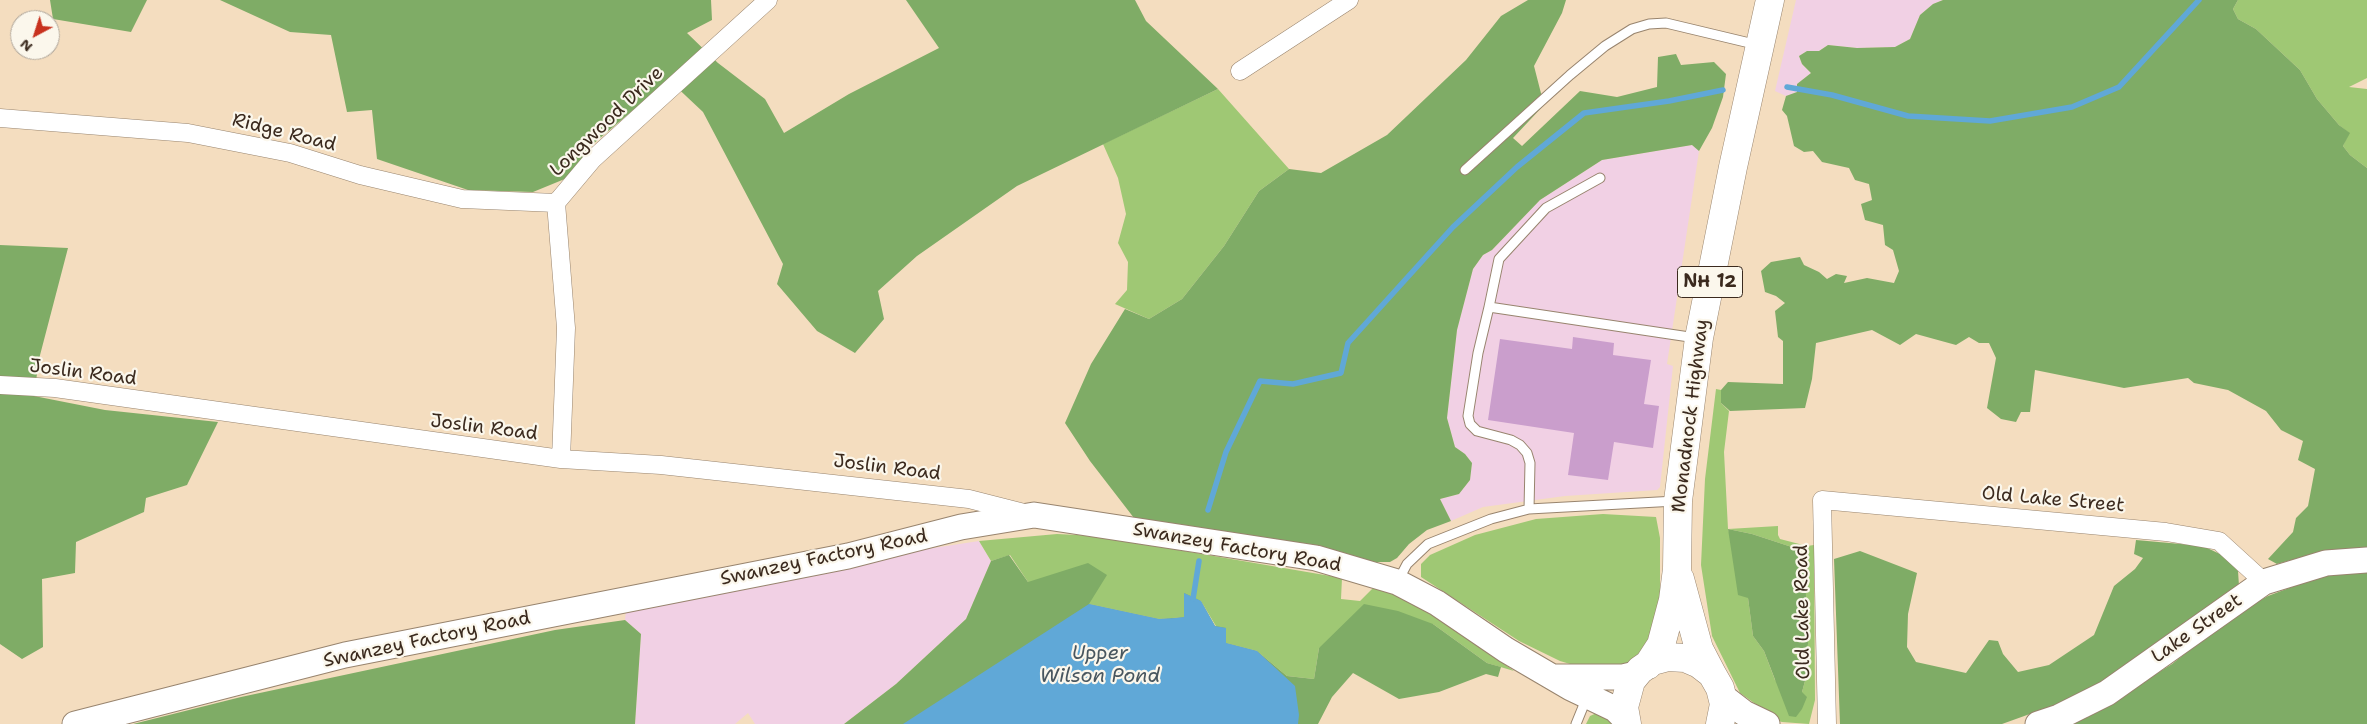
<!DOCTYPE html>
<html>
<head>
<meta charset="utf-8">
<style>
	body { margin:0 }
	#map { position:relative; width:2367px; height:724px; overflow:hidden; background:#f4ddbf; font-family:"Shantell Sans",sans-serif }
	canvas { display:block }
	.north { position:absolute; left:10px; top:10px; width:50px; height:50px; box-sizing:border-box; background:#fbf7ec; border:1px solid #aea59a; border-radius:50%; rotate:220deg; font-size:14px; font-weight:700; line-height:20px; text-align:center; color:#3b2a1e }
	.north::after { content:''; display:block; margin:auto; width:18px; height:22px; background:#c8321e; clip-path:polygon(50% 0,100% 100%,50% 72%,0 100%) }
</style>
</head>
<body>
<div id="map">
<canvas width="2367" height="724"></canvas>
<div class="north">N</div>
</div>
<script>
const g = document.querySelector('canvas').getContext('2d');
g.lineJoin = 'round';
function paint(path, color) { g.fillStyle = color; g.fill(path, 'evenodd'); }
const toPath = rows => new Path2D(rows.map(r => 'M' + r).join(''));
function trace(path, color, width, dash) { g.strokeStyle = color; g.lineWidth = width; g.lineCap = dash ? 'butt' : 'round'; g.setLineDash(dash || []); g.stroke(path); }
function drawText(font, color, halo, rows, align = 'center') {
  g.font = font + ' "Shantell Sans",sans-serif'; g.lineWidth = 4.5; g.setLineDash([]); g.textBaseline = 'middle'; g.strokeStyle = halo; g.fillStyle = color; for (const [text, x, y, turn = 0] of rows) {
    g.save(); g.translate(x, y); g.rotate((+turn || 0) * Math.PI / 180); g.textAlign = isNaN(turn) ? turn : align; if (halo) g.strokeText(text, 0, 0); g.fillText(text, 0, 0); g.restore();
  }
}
paint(toPath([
	[1796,0,1943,0,1933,4,1920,15,1910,39,1895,47,1857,48,1828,45,1819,51,1807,51,1799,56,1802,64,1811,73,1797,84,1797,92,1786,96,1775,91],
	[1692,145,1699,151,1667,364,1673,366,1660,487,1657,490,1565,496,1483,507,1451,521,1440,499,1459,494,1470,480,1472,463,1465,454,1455,447,1447,418,1457,330,1473,269,1483,255,1492,250,1540,200,1602,160],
	[979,541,991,561,966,619,896,684,844,724,755,724,748,713,735,724,635,724,641,634,625,620,626,611,756,587,894,554]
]), '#f1d0e4');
paint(toPath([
	[2238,0,2367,0,2367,78,2349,87,2367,89,2367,168,2350,155,2343,146,2349,133,2339,125,2317,99,2300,70,2256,29,2238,19,2233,9],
	[1218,89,1289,169,1259,191,1224,246,1182,299,1149,319,1115,304,1127,290,1128,262,1118,243,1126,214,1118,178,1103,144],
	[1716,389,1721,390,1721,403,1729,411,1724,452,1728,529,1778,526,1778,535,1780,539,1807,546,1814,545,1815,700,1809,724,1782,722,1762,716,1764,710,1740,693,1712,636,1701,565,1705,479],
	[1728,529,1752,534,1804,551,1804,580,1794,654,1805,681,1802,692,1775,680,1764,651,1753,636,1748,598],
	[1603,514,1656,517,1660,538,1660,621,1633,665,1587,669,1560,661,1519,641,1421,577,1421,564,1430,555,1475,535,1536,519],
	[1057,534,1097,536,1342,578,1341,599,1360,601,1373,588,1401,596,1426,608,1514,671,1487,663,1433,624,1319,648,1314,679,1287,676,1257,651,1226,643,1201,601,1193,599,1185,617,1159,619,1089,604,1028,582,1010,555,991,561,979,541],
	[1599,712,1614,724,1586,724,1590,716]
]), '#9fc874');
paint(toPath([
	[50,0,147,0,131,32,53,19],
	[220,0,711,0,712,20,687,33,718,63,765,99,784,133,849,94,939,48,906,0,1135,0,1146,21,1218,89,1017,186,917,256,878,291,884,319,855,353,817,331,777,284,783,264,703,112,669,80,587,149,572,176,533,192,468,190,377,159,372,110,347,112,331,35,290,32],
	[1528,0,1566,0,1562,13,1534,66,1544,105,1513,138,1522,146,1580,91,1617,97,1657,87,1658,57,1676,54,1681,65,1714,62,1726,74,1723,97,1712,128,1699,151,1692,145,1602,160,1540,200,1492,250,1483,255,1473,269,1457,330,1447,418,1455,447,1465,454,1472,463,1470,480,1459,494,1440,499,1451,521,1427,530,1409,544,1397,558,1390,562,1374,562,1134,518,1090,461,1065,423,1091,364,1125,309,1149,319,1182,299,1224,246,1259,191,1289,169,1321,173,1387,135,1466,60,1501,16],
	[1943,0,2238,0,2233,9,2238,19,2256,29,2300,70,2317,99,2339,125,2350,133,2343,146,2350,155,2367,168,2367,552,2313,554,2277,564,2268,559,2293,532,2296,518,2308,506,2315,469,2298,460,2303,441,2281,430,2266,411,2228,390,2194,383,2188,378,2124,388,2035,370,2030,412,2021,412,2016,422,2001,419,1987,408,1996,358,1989,343,1979,343,1969,337,1956,345,1916,334,1900,345,1872,330,1816,343,1812,379,1805,408,1730,411,1721,403,1721,390,1728,382,1783,384,1783,341,1778,337,1775,311,1785,303,1776,296,1765,292,1761,271,1771,262,1800,257,1804,265,1819,272,1827,279,1836,274,1847,276,1844,283,1867,278,1894,283,1899,271,1893,250,1885,245,1883,225,1865,220,1861,204,1872,200,1869,184,1855,180,1849,168,1822,162,1813,151,1804,152,1794,146,1787,116,1782,110,1786,96,1797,92,1797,84,1811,73,1802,64,1799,56,1807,51,1819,51,1828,45,1857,48,1895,47,1910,39,1920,15,1933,4],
	[0,245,68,248,39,359,34,396,105,410,218,422,187,485,146,498,144,512,76,542,75,573,42,579,43,647,22,659,0,644],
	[1728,529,1752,534,1804,551,1808,644,1805,652,1794,654,1806,666,1805,681,1802,692,1807,697,1802,709,1796,717,1789,716,1764,651,1753,636,1748,598,1738,595],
	[2136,540,2203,546,2222,555,2238,571,2239,586,2120,673,2066,701,2002,724,1840,724,1834,559,1860,551,1917,573,1908,614,1907,647,1916,662,1966,673,1989,640,1998,641,2003,654,2018,672,2049,665,2094,635,2114,586,2135,569,2143,558,2134,554],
	[1009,555,1028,582,1088,563,1107,575,1089,604,1159,619,1184,617,1184,593,1201,601,1215,626,1226,628,1226,643,1257,651,1287,676,1314,679,1319,648,1364,604,1398,611,1433,624,1487,663,1501,667,1498,677,1486,674,1439,692,1399,699,1353,673,1332,697,1318,724,844,724,896,684,966,619,991,561],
	[2367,568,2367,724,2067,724,2108,704,2172,664,2232,616,2268,596,2318,577],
	[625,620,641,634,635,724,133,724,241,697,555,630]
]), '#7fac66');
paint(toPath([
	[1184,593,1201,601,1215,626,1226,628,1226,643,1257,651,1295,686,1299,715,1298,724,903,724,1089,604,1159,619,1176,618,1184,617]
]), '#60a8d7');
trace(toPath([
	[1787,87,1832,95,1908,116,1990,121,2072,107,2119,87,2199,0],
	[1208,510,1226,452,1260,381,1293,384,1341,373,1348,343,1453,227,1517,167,1584,113,1669,101,1723,90],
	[1193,599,1199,561]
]), '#60a8d7', 5.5);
paint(toPath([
	[1573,337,1614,343,1613,355,1651,360,1644,404,1659,406,1653,448,1614,442,1608,480,1568,475,1574,433,1488,420,1500,339,1572,349]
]), '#ca9ecc');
const lane = toPath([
	[1465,170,1570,75,1605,46,1632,29,1649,24,1666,23,1758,45],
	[1600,178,1546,208,1499,259,1489,307,1696,338],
	[1489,307,1478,353,1468,416,1470,424,1477,431,1511,440,1520,445,1527,453,1530,463,1529,509],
	[1398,581,1407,564,1428,544,1491,519,1529,509,1676,501],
	[1576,724,1587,697]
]);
const street = toPath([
	[1240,71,1349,0],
	[0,118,188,133,290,153,360,175,462,199,556,203],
	[0,385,55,388,561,459,661,465,969,499,1024,513],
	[561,459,566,328,556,203,593,159,768,0],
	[1827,724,1822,500,2166,532,2219,541,2264,582]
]);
const secondary = toPath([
	[1554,677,1623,677,1636,674],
	[1722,696,1744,713,1767,724],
	[75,724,345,655,848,556,961,527,1034,515,1316,558,1397,582,1437,603,1506,650,1571,688,1615,709,1626,720],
	[2038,724,2059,717,2107,693,2264,582,2326,563,2367,560]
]);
const highway = toPath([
	[1680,579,1699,649,1712,674],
	[1648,665,1661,645,1673,600,1677,569,1678,501,1699,338,1733,167,1770,0],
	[1627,724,1624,707,1631,681,1640,670,1653,661,1668,657,1685,658,1699,664,1712,674,1720,688,1724,704,1720,724]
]);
trace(lane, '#98846e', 11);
trace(street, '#98846e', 19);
trace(secondary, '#98846e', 27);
trace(highway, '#98846e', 29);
trace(lane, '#fff', 9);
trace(street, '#fff', 18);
trace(secondary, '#fff', 25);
trace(highway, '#fff', 28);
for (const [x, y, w] of [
	[1710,282,65]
]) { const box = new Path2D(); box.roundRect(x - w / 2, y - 15.5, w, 31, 4); g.fillStyle = '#fbf7ec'; g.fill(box); trace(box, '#3b2a1e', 1); }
drawText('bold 18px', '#3b2a1e', null, [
	["NH 12",1710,282]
]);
drawText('19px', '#3b2a1e', '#fbf7ec', [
	["Longwood Drive",607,122,-44],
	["Ridge Road",284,133,14],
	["Joslin Road",83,373,7],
	["Monadnock Highway",1691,416,-83],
	["Joslin Road",484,428,7],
	["Joslin Road",887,468,7],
	["Old Lake Street",2053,500,5],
	["Swanzey Factory Road",1237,548,10],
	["Swanzey Factory Road",824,558,-12],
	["Old Lake Road",1803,612,-91],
	["Lake Street",2197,629,-35],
	["Swanzey Factory Road",427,640,-12]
]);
drawText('italic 20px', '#48565f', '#fbf7ec', [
	["Upper",1100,654],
	["Wilson Pond",1100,677]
]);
</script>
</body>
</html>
